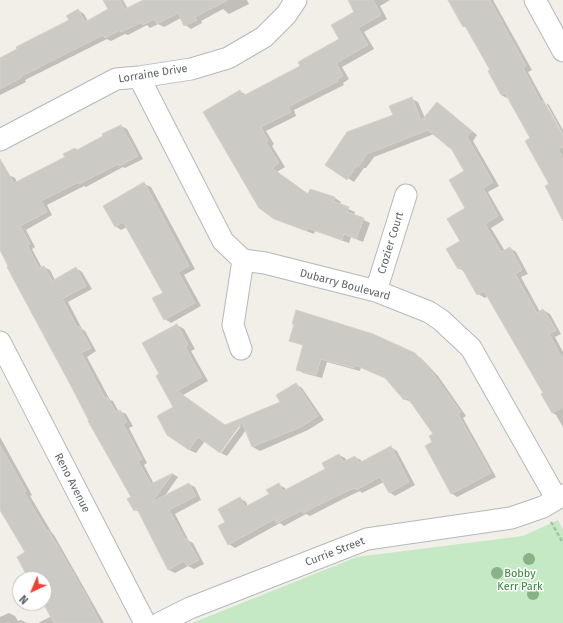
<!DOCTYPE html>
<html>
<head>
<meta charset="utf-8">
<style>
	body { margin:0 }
	#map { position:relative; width:563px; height:623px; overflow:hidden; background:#f1efe8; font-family:"Fira Sans",sans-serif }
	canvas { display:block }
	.north { position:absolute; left:12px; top:571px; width:40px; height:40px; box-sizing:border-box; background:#fff; border:1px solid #bfc1c3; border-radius:50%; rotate:224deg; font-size:11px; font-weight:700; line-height:16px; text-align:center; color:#5f6368 }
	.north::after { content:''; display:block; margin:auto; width:14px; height:18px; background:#ea4335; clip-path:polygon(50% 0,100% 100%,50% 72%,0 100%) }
</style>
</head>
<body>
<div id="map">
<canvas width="563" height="623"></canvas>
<div class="north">N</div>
</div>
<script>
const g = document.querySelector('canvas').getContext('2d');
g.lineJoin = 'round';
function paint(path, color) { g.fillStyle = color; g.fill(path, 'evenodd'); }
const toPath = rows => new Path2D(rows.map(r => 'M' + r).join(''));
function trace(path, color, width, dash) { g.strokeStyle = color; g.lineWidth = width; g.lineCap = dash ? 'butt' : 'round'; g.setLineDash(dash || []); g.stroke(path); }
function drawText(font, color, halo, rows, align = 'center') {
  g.font = font + ' "Fira Sans",sans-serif'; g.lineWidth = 3; g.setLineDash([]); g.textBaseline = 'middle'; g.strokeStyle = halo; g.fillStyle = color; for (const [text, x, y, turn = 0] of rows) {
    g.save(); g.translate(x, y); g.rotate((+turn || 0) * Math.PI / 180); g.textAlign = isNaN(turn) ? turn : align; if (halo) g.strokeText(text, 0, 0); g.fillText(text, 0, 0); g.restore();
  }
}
paint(toPath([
	[558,520,563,530,563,623,192,623,357,557,523,536]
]), '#c5e8c5');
paint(toPath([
	[113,0,123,0,128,9,145,0,247,0,249,4,229,14,223,9,201,21,202,23,191,29,185,25,181,18,164,27,158,24,150,28,147,25,128,35,125,34,111,41,107,39,25,80,26,82,0,95,0,59,70,21,78,10,84,14,88,21,110,10],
	[349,0,390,0,380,6,387,19,364,32,374,49,342,67,349,79,343,83,344,85,294,110,296,116,266,131,274,144,272,146,285,167,277,172,309,195,310,190,335,198,341,202,339,205,355,212,354,215,370,223,363,242,351,237,349,243,315,231,314,234,282,222,274,218,240,91,246,95,302,66,340,40,356,12],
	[449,0,493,0,532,70,528,72,545,103,543,103,563,138,563,218,531,138,509,97,507,98,501,95,491,71,468,28,464,26],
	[412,99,418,102,425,118,437,103,443,107,477,135,473,141,499,186,488,192,504,220,491,228,505,251,510,248,516,252,528,274,521,277,540,312,543,310,550,314,561,334,555,337,563,352,563,427,556,415,553,413,543,394,544,393,488,296,485,298,478,294,465,272,458,268,467,209,465,171,453,150,434,134,374,157,366,168,364,168,354,182,327,165,394,116],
	[546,103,549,105,563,130,563,134],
	[121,126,127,129,143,159,125,168,123,167,86,187,84,186,47,205,52,215,26,230,35,247,32,249,42,268,44,267,50,270,55,280,76,268,82,272,92,289,68,302,82,329,85,331,96,351,87,357,110,400,113,401,119,412,120,411,126,414,133,426,129,428,147,463,144,465,154,484,173,474,178,477,164,497,189,484,195,487,201,500,175,514,189,541,193,543,204,564,194,569,188,566,175,573,169,570,141,513,135,510,133,497,90,421,0,248,0,180,9,175,15,178,17,182,66,157,75,149,78,151,105,136,104,135],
	[144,184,151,187,195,269,184,275,201,306,171,323,165,319,164,293,127,227,121,230,115,226],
	[177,325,184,329,195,349,191,351,208,381,183,395,226,426,282,402,296,384,302,388,324,420,308,430,260,451,253,447,246,430,227,456,221,453,241,426,205,441,196,453,189,450,175,408,160,375],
	[290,340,414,354,421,358,438,376,466,416,463,418,496,477,457,497,451,493,434,442,434,435,411,402,404,399,387,379,361,367,360,371,327,362,322,378,303,373,297,369,304,346],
	[0,437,32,495,30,496,52,533,54,535,104,623,38,623,52,616,44,603,44,579,30,579,26,553,0,510],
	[391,447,397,451,415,485,395,496,389,492,384,482,362,493,360,491,345,498,310,516,306,514,284,526,280,523,235,548,229,544,226,522,240,498,246,502,248,507,270,495,279,485,285,488,286,490,327,470,339,455,345,458,347,461,355,457,361,460,362,463],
	[9,613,15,616,18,621,21,620,27,623,0,623,0,617]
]), '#0003');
const building = toPath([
	[103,0,120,0,125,9,143,0,228,0,195,17,197,20,184,26,178,13,157,24,154,19,143,25,142,22,121,32,120,30,105,38,103,35,20,77,21,78,0,89,0,58,17,49,16,47,69,20,66,16,78,9,85,22,108,9,103,0],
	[348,0,373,0,381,15,358,28,368,45,336,63,343,76,337,79,338,81,288,107,291,112,261,127,268,141,266,142,279,163,272,168,308,194,310,189,335,197,333,201,349,207,347,212,364,218,356,239,344,234,342,240,308,228,307,231,274,219,259,208,203,112,240,90,243,96,300,66,298,62,339,39,331,25,354,12,348,0],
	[448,0,490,0,526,66,523,68,541,102,543,100,563,135,563,147,558,149,563,159,563,221,545,186,549,184,525,141,530,138,505,93,501,95,488,71,490,70,465,26,463,27,448,0],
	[412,97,421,121,437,102,472,131,467,137,493,182,483,188,498,216,485,224,501,252,510,247,522,270,515,274,537,313,543,309,556,330,549,334,563,359,563,407,552,413,541,394,543,393,484,291,477,295,464,272,460,267,458,269,446,249,460,241,447,219,465,208,449,180,464,171,452,150,428,130,367,154,359,166,357,165,347,180,325,165,347,132,393,115,389,106,412,97],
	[121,125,138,156,119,166,118,164,79,184,79,182,41,201,47,212,20,226,30,244,27,245,39,268,44,266,52,281,76,267,86,286,62,299,77,327,79,326,91,348,81,353,105,398,107,397,116,412,120,410,127,422,123,424,142,459,138,461,151,484,173,473,152,502,189,483,196,496,169,510,185,539,186,538,199,560,187,566,184,561,168,570,137,509,134,511,127,499,131,497,88,421,89,421,71,386,7,267,8,266,0,250,0,159,14,183,65,157,63,154,75,148,77,150,103,136,102,134,121,125],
	[144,182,189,266,178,272,195,303,164,320,152,298,163,293,123,222,115,227,103,206,144,182],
	[296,310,373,334,415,353,432,372,461,412,458,414,491,473,451,494,425,446,432,442,429,436,433,434,407,397,404,400,385,378,355,365,354,368,321,359,316,375,296,370,303,345,289,341,294,324,292,324,296,310],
	[177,324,188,345,185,347,202,377,177,391,225,425,280,402,276,395,296,383,318,416,301,427,252,447,242,422,220,453,198,437,189,450,167,435,157,416,173,407,156,376,159,374,142,343,177,324],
	[0,445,26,491,24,492,47,531,48,530,87,597,100,623,54,623,43,603,44,603,44,579,29,579,28,578,17,557,25,552,0,510,0,445],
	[391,446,409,482,389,493,380,477,356,490,354,488,339,495,303,513,302,510,277,523,275,519,228,545,218,526,225,522,218,509,240,497,245,507,269,494,266,490,279,483,283,491,325,469,322,463,339,454,343,462,355,456,359,463,391,446]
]);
paint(building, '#cccac5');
trace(building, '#d6d1c6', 1);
const minor = toPath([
	[535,0,563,51],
	[139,77,223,241,243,260,265,263,376,291,429,312,441,320,471,348,556,498],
	[0,140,116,79,139,77,191,69,228,58,264,37,286,15,296,0],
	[376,291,406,195],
	[0,342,145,623],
	[241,349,233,325,243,260],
	[160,623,190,608,367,539,511,518,543,507,563,495]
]);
trace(minor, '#b5b8bc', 23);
trace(toPath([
	[551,522,563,543]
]), '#9cc7a9', 2.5, [4, 2]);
trace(minor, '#fff', 21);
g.fillStyle = '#89b387';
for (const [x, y] of [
	[529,559],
	[497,573],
	[533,594]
]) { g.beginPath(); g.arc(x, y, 6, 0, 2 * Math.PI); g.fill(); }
drawText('11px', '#5f6368', '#fff', [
	["Lorraine Drive",153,74,-9],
	["Crozier Court",391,243,-73],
	["Dubarry Boulevard",345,285,15],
	["Reno Avenue",72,483,63],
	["Currie Street",335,552,-21]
]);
drawText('11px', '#348238', '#fff', [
	["Bobby",520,574],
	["Kerr Park",520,587]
]);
</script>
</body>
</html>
